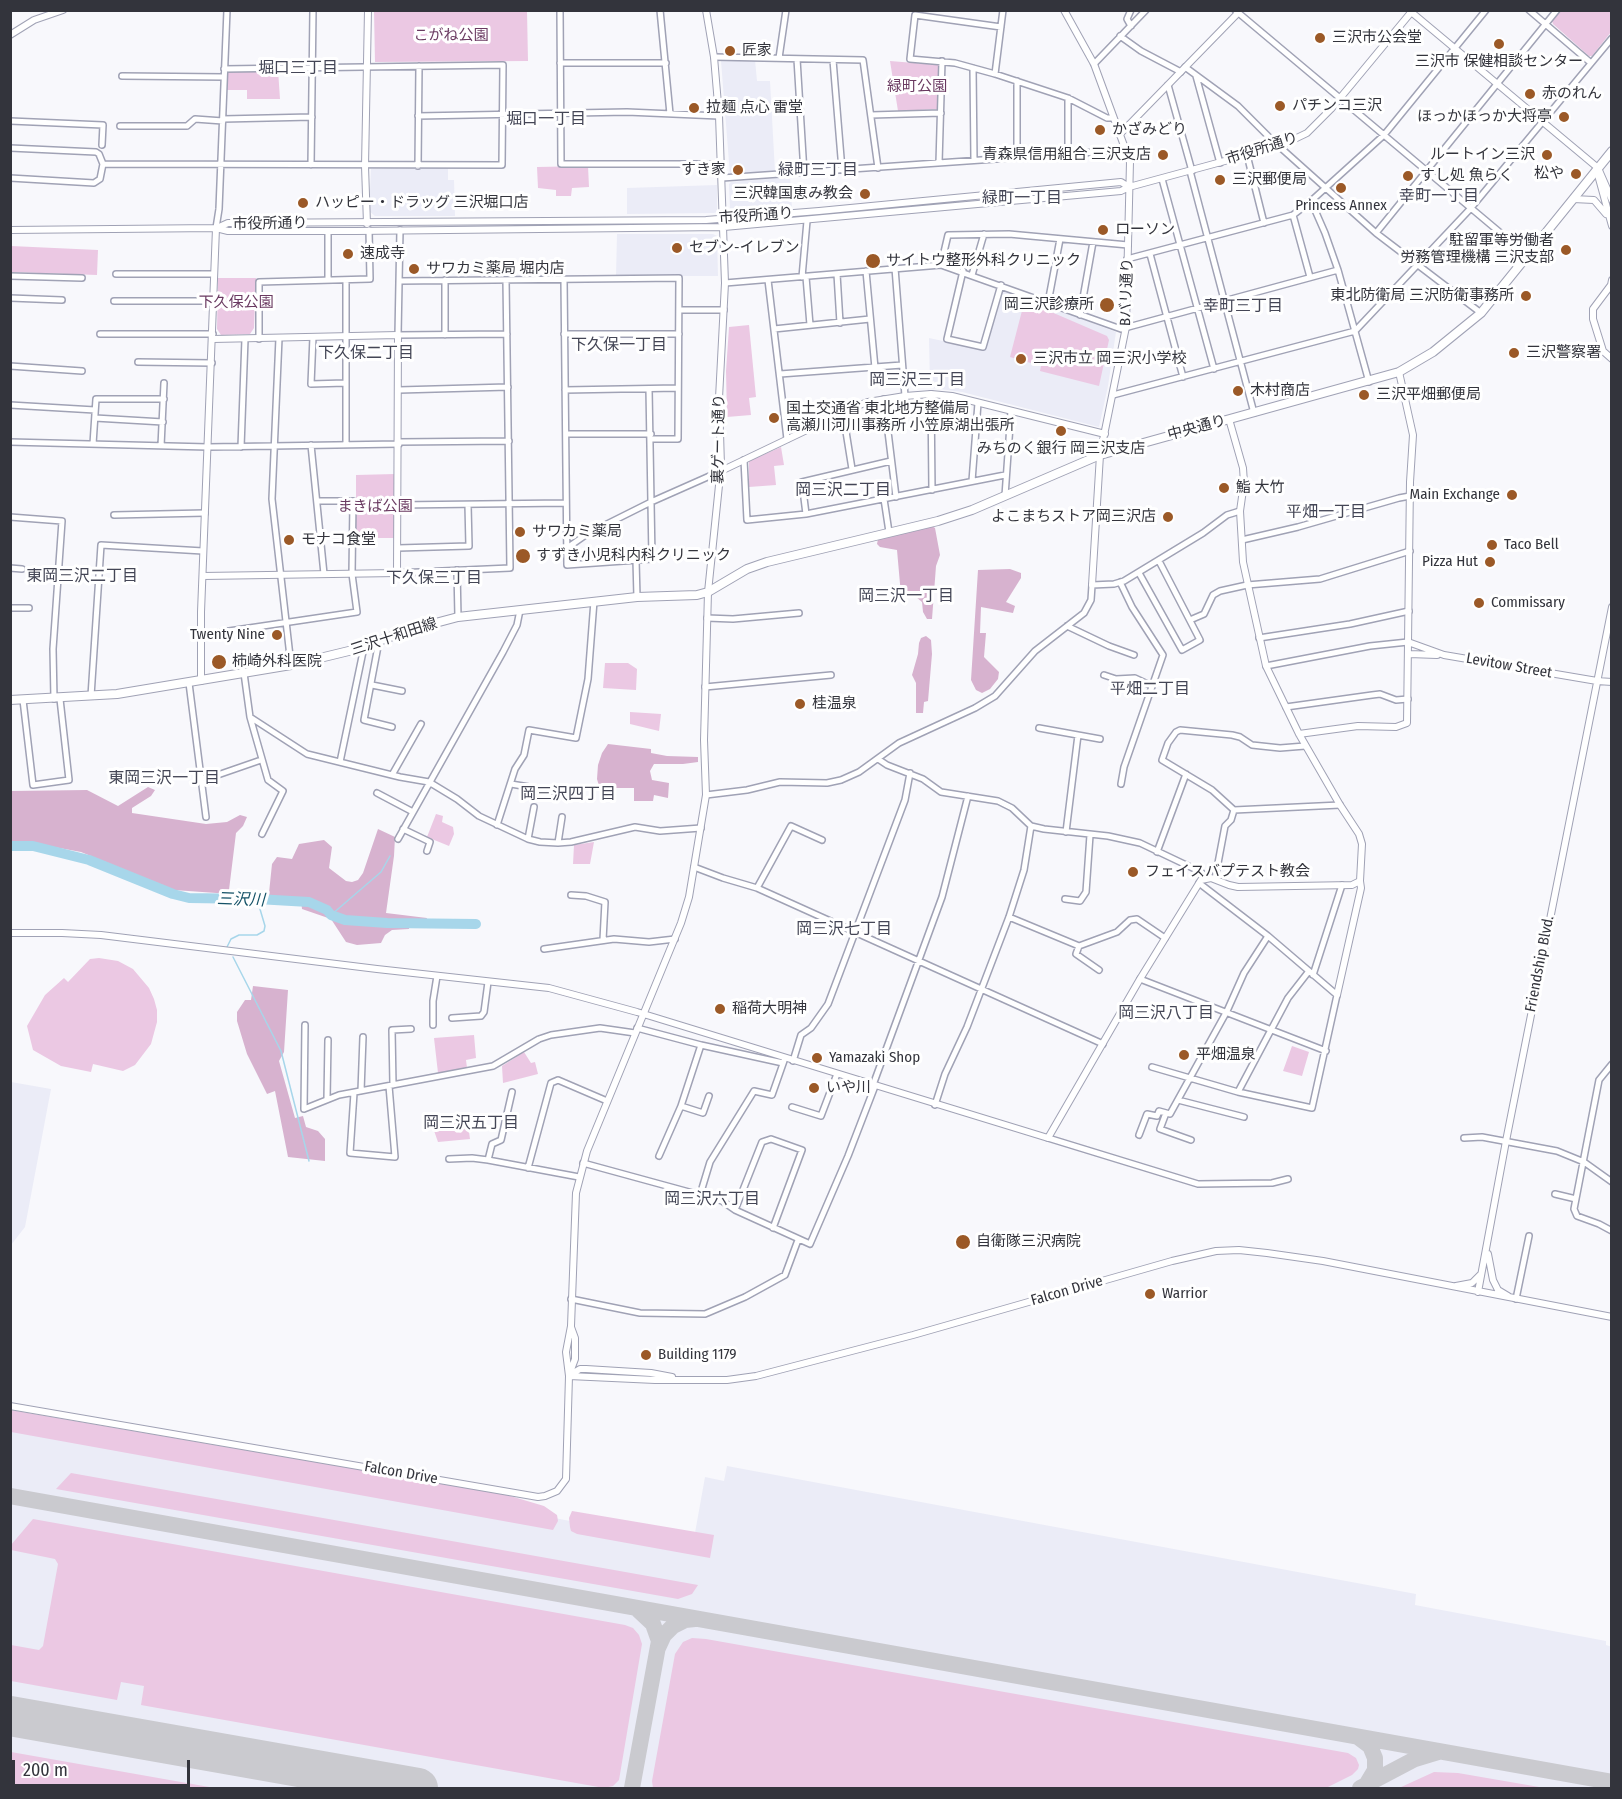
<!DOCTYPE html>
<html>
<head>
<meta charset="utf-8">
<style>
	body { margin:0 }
	#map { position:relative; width:1622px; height:1799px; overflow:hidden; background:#f8f8fc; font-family:"Fira Sans Condensed",sans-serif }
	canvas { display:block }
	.frame { position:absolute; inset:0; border:12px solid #33343c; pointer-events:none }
	.scale { position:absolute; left:12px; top:1760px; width:178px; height:27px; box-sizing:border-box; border:3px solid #33343c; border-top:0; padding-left:8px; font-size:18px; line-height:21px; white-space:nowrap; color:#33343c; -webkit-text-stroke:4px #fff; paint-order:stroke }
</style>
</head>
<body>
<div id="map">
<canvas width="1622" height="1799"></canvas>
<div class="frame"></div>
<div class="scale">200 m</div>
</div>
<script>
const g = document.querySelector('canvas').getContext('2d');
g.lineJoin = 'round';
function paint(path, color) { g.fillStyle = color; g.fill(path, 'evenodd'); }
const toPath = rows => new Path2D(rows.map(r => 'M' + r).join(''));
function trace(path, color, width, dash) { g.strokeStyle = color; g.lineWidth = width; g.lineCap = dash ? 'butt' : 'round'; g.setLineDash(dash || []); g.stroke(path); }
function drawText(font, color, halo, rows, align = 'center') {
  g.font = font + ' "Fira Sans Condensed","Noto Sans JP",sans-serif'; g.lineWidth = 6; g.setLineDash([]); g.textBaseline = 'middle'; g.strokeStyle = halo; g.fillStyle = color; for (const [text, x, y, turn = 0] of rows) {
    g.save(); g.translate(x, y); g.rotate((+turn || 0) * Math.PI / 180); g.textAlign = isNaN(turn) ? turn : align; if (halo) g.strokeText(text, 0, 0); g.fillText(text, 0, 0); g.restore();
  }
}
paint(toPath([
	[755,60,757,81,770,81,775,172,730,175,721,61],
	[448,167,448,180,454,180,455,216,375,216,369,211,371,169],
	[790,177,792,209,737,213,730,209,729,184,731,182],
	[717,185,717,212,714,213,627,214,627,188],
	[617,234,713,234,717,236,718,276,616,276],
	[1003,289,1116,332,1108,386,1099,427,962,392,932,388,930,385,929,338,985,350],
	[11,1082,51,1089,25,1227,11,1245],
	[10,1416,693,1544,705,1477,724,1481,727,1466,1416,1594,1415,1605,1606,1641,1606,1645,1612,1647,1611,1788,11,1788]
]), '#ebecf7');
paint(toPath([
	[1562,10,1611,11,1611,32,1592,56,1589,56,1553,24,1552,21],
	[374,11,527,11,528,61,375,62],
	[890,61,939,65,938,109,898,111],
	[278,70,280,99,247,99,247,90,227,90,228,73,230,71],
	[588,166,589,187,572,188,571,196,556,196,556,190,538,188,537,167],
	[11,246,98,250,97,275,11,272],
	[218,278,256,278,254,328,250,334,221,335,217,329],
	[1024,303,1042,308,1107,336,1109,340,1099,386,1040,371,1041,366,1010,357],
	[749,325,756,397,749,398,751,415,727,417,726,371,729,327],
	[781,447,784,465,774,466,776,485,749,487,749,461],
	[395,474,394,538,356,538,356,475],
	[605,663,628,663,637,669,636,690,603,688],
	[630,712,661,714,659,731,630,724],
	[436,814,443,816,442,822,453,827,454,834,449,846,427,837],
	[594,842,590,864,573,864,574,845],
	[99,958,118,961,133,969,149,988,154,999,157,1010,157,1022,151,1044,135,1065,123,1071,93,1064,91,1072,61,1066,33,1050,27,1026,45,995,64,978,68,982,90,959],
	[474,1035,476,1058,466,1060,467,1068,438,1073,434,1038],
	[1292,1046,1309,1052,1302,1076,1283,1071],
	[524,1052,531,1063,535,1062,538,1074,503,1083,502,1066],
	[467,1118,470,1139,438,1142,432,1125],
	[11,1410,507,1495,544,1506,557,1515,558,1521,553,1530,11,1432],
	[71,1473,698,1585,692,1594,678,1599,56,1489],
	[572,1511,714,1535,710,1558,577,1534,571,1531,570,1527,569,1518],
	[33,1519,625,1625,633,1628,639,1635,642,1644,619,1780,613,1786,604,1788,141,1705,144,1686,121,1682,117,1700,11,1681,11,1645,39,1650,43,1646,58,1564,55,1559,11,1550,11,1545],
	[692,1638,706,1639,1348,1753,1356,1758,1359,1765,1358,1769,1352,1775,1326,1788,653,1788,652,1781,675,1654,683,1642],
	[10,1752,11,1752,215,1788,11,1788],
	[1434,1772,1458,1773,1545,1788,1399,1788]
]), '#ebc8e3');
paint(toPath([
	[932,526,935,528,940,555,936,566,932,619,927,619,923,612,922,602,916,597,901,595,897,550,880,547,877,544,878,539],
	[1010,569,1021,573,1021,578,1006,602,1015,606,1013,613,981,607,980,633,986,633,984,657,999,672,998,679,990,689,982,693,976,690,971,680,978,570],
	[926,636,931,640,932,654,928,701,924,702,923,713,916,713,916,683,912,675,918,654,919,643,921,638],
	[608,744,651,749,651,753,667,756,698,757,698,762,683,764,654,764,650,771,652,780,669,783,668,798,654,795,653,801,634,801,634,788,604,788,599,786,597,779,598,765,602,753],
	[148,787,155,790,151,796,132,808,132,813,206,824,227,822,240,815,247,817,243,826,236,833,229,890,269,893,272,864,277,857,292,859,299,844,324,840,332,847,329,868,346,881,352,882,358,880,363,873,378,829,395,837,394,856,386,913,427,918,426,922,410,921,409,929,392,930,385,935,381,943,357,945,346,942,331,919,302,909,301,899,174,890,81,852,21,841,11,842,11,791,87,790,118,806],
	[253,986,288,990,284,1052,279,1061,295,1118,303,1116,306,1127,318,1131,325,1139,325,1161,288,1157,275,1091,267,1094,247,1054,237,1021,237,1012,245,1000,251,1000]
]), '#d7b2cf');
trace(toPath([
	[331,915,381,872,390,856],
	[227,947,231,939,239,935,257,935,264,931,265,926,257,899],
	[233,957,281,1051,309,1161]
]), '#a7d6ea', 1.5);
trace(toPath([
	[10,846,33,846,89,860,173,894,189,898,257,899,309,902,327,910,331,915,345,920,387,923,476,924]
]), '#a7d6ea', 10);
trace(toPath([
	[10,1496,1612,1782],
	[658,1648,664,1635,673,1626,685,1620,695,1619],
	[1358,1737,1370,1746,1375,1758,1375,1770,1366,1785],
	[632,1788,659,1641,653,1624,637,1609],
	[1360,1788,1415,1759,1438,1752]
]), '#cacacf', 16);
trace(toPath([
	[10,1716,418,1788]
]), '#cacacf', 40);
const minor = toPath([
	[560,10,561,164,721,164],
	[660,10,670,114],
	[1235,10,1528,256],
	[1529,10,1591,63],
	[1131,26,1127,19,1131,10],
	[1001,27,915,15,910,59,955,63,995,74,1068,98,1107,118,1113,118],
	[1120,36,1141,51,1181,72],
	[714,57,863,60,878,168],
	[779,58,786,10],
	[797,59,804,173],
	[833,60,842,170],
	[560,63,666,63],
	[1094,64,1146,10],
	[1185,67,1238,106,1272,140,1376,233,1557,10],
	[973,68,974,160],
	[995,74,1003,10],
	[122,76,224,77],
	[1196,76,1220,163],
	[1017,81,1017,157],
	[1168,85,1192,171],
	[871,115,941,113],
	[418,116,627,112,719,116],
	[223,119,312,117],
	[10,121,103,125,102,145],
	[120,126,187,126,195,119,223,121],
	[10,148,96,152,99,154,103,164,100,179,94,183,10,178],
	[1068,153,1068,98],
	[1247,155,1264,223],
	[939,163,942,61],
	[103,164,502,165,503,65,224,69],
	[311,165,313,10],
	[418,166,419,66],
	[1190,171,1254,413],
	[722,178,1125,150],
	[1162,179,1214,369],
	[1311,201,1384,135,1486,10],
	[1293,215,1310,277],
	[216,228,219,209,227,10],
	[400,230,398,335,507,334],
	[1376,233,1481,313],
	[1150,254,1183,377],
	[1127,259,1293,215,1311,201,1325,233,1338,270,1369,382],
	[941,265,948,235,1009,234,1128,245],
	[895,268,905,396],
	[866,271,875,368],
	[963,271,947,339,983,347,1001,285],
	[116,274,214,274],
	[837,274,840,323],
	[972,275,984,234],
	[10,276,82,278],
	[802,277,807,221],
	[806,277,810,325],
	[328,280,328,231],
	[346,280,346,445],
	[445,280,445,335],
	[564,280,567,565,652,559,649,389],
	[768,280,787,439],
	[400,281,679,278,678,439,651,439],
	[725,283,941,265,1121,329,1338,270],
	[10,298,62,300],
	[114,301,214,301],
	[1048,303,1060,239],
	[680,310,724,310],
	[1080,315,1093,242],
	[774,329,870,319],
	[100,334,213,334],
	[564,334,679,334],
	[313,337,311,384,345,383],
	[279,338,272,499,291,665],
	[259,339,259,282,370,279,369,230],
	[138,362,212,363],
	[10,366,82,371],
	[780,374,902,365],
	[399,390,508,387],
	[565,390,678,388],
	[931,394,932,490],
	[1113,395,1355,331,1471,208,1612,38],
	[884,399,896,497],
	[10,405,95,410],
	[843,413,852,469],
	[95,418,163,422],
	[566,434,651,434],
	[10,442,208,447,399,444],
	[399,442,509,441],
	[93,444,96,399,164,399],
	[311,445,324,574],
	[161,446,164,383],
	[241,447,245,339],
	[744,460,747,520,806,514,1005,475],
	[972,481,978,403],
	[1005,496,1011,411],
	[884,499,889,532],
	[398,505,566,503],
	[806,514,802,482,891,461],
	[114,515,205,513],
	[10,517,62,521,53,649,54,699],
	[1242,540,1298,527,1399,498,1410,496],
	[398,548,469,546,468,505],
	[567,548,587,534,651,502,721,471],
	[636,560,637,597],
	[10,568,22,569],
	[457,570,458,617],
	[397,573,510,568,506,280],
	[1139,573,1182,650,1200,640,1159,561],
	[1120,582,1132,607,1163,655,1124,767,1121,784],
	[10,608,29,608],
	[707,618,733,619,799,613],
	[1190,620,1204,614,1213,595,1220,591,1247,585,1320,579,1410,551],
	[1067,626,1109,646,1134,655],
	[202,635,357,612,352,574,353,501,317,501],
	[1259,638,1350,624,1409,611],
	[379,641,364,720,392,727],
	[1266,666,1370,646,1408,642],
	[244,673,250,717,307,754,400,777,429,782,457,799,479,816,528,839,540,842,558,843,571,842,635,827,660,831,701,828],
	[1104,675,1116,679,1135,678,1152,686],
	[189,683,206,817],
	[372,685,402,691],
	[705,687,831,675],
	[91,696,101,545,203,551],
	[23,700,33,785,69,780,60,699],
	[1286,707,1372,695,1380,694,1396,700,1408,699],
	[250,717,268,780,283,791,262,834],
	[1039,728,1100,739],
	[1305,746,1280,748,1252,745,1240,737,1232,735,1180,730,1176,732,1168,743,1162,760,1212,790,1234,810,1340,805],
	[878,759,887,765,923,779,941,792,998,801,1012,808,1031,826,1044,829,1108,836,1140,843,1201,872,1205,877],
	[340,762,364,647],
	[392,775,421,724],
	[202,778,209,778,261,760],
	[511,784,553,791],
	[377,793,413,812],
	[706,795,747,790,780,782,827,783,841,780,859,772,899,743,975,708,995,696,1035,651,1084,613,1091,600,1092,585,1114,584,1124,581,1203,533,1227,515,1240,511],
	[497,825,515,769,524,755,529,730,576,738,588,679,594,601],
	[403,829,430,842,427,851],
	[1066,832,1078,735],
	[398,839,503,652,517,625,520,610],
	[528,839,534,807],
	[558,843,562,817],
	[1157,852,1186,774],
	[694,867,723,878,757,888,1103,1044],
	[1215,879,1225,826,1231,820,1234,810],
	[757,888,791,826,822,840],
	[571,895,586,896,605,902,603,940],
	[1065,899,1080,901,1086,892,1090,835],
	[1009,917,1079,946,1117,932,1130,920,1137,919,1165,938],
	[1079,946,1076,954,1099,970],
	[544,949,614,939,649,942,675,939],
	[1313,975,1342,885],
	[1140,979,1326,1051],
	[452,1018,481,1016,484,1012,488,982],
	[305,1025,304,1109,339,1095,493,1066,539,1039,551,1035,600,1028,635,1033],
	[433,1025,433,1001,437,976],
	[637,1028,701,1045,783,1063],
	[793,1061,801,1035,811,1028,828,1004,905,800,910,773],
	[1612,1064,1599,1080,1574,1209,1577,1216,1599,1224,1612,1231],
	[1152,1067,1238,1092,1312,1108,1337,995,1268,936,1199,883],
	[393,1085,392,1030,411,1029],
	[873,1085,942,897,968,796],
	[361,1091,363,1037],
	[1238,1092,1288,998,1309,971],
	[354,1093,350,1153,395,1157,389,1086],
	[327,1099,328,1040],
	[1178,1100,1244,1117],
	[935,1105,945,1074,967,1027,1009,917,1024,870,1031,826],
	[681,1106,703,1113,709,1096],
	[792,1107,821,1116,837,1074],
	[1166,1113,1160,1129,1191,1140],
	[1139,1135,1147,1114,1157,1116,1159,1111,1170,1114,1227,1011,1244,973,1268,936],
	[1048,1138,1198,1184,1272,1183,1288,1179],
	[1464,1138,1482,1137,1557,1151,1584,1162,1612,1182],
	[659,1156,681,1106,701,1045],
	[449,1159,472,1158,488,1160,579,1177],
	[488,1160,492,1144,501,1140,512,1092],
	[583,1163,722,1201,735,1210,810,1244,848,1156,875,1086],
	[528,1168,551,1083,558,1080,607,1101],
	[1555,1194,1576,1199],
	[700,1195,710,1162,754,1091,772,1095,785,1058],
	[735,1210,762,1142,771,1139,802,1150,773,1228],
	[571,1299,640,1313,705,1314,745,1297,785,1275,798,1240],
	[1516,1299,1529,1236]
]);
const tertiary = toPath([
	[1064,10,1094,64,1130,162,1126,327,1100,455,1092,585],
	[1410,11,1598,168,1612,200],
	[10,35,34,20,63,10],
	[1120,134,1238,13],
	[1598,175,1612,226],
	[1573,199,1594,200,1606,214],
	[367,224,365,166,368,10],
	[217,228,228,223,706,220,819,211,1121,182,1129,187],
	[10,230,216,228,228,231,356,231,724,227,1121,191,1129,187,1280,146,1307,133,1331,109,1413,10],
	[1612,280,1611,285,1593,309,1593,319,1603,351,1612,359],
	[721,471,857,406,868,402,905,396,931,394,952,396,1105,434],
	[203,576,397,573,398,335,213,339],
	[1408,642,1444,655,1597,681,1612,682],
	[1409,654,1437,655],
	[201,681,201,612,216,228],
	[1299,734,1358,726,1396,727,1407,723,1410,482,1413,435,1399,372],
	[10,933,62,933,101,935,377,969,549,988,637,1012,1048,1138,1140,979,1201,880,1211,878,1229,885,1238,887,1352,885,1360,881,1362,844,1359,834,1340,805,1299,734,1266,666,1243,562,1240,511,1244,483,1243,468,1229,419],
	[1337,995,1361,888,1360,881],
	[1488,1254,1493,1280,1498,1290,1508,1296],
	[1456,1286,1472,1283,1481,1274],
	[1478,1292,1506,1141,1612,607],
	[569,1375,575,1359,575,1338,571,1327],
	[570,1375,580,1369,586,1369,651,1373,672,1377],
	[569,1376,655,1380,727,1380,756,1376,913,1335,1172,1261,1216,1251,1239,1250,1267,1253,1323,1261,1612,1317],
	[10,1406,538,1497,545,1496,557,1491,566,1479,569,1376,566,1352,571,1326,576,1193,587,1151,681,923,689,897,706,795,704,740,708,592,721,466,719,398,725,283,719,116,714,57,706,10]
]);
const primary = toPath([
	[10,700,117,694,291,665,357,649,409,630,458,617,637,597,697,595,708,592,747,569,767,562,938,521,972,510,1100,455,1399,372,1433,352,1481,313,1612,151]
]);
trace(minor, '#a0a2b5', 8);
trace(tertiary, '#a0a2b5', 8);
trace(primary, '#a0a2b5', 10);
trace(minor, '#fff', 5);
trace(tertiary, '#fff', 6);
trace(primary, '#fff', 8);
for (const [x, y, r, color] of [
	[1320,38,6,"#9b5927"],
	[1499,44,6,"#9b5927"],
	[730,51,6,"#9b5927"],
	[1530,94,6,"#9b5927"],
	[1280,106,6,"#9b5927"],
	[694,108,6,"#9b5927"],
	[1564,117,6,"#9b5927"],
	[1100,130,6,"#9b5927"],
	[1163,155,6,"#9b5927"],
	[1547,155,6,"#9b5927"],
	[738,170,6,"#9b5927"],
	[1576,174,6,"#9b5927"],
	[1408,176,6,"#9b5927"],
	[1220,180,6,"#9b5927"],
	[1341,188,6,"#9b5927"],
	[865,194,6,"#9b5927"],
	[303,203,6,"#9b5927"],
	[1103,230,6,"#9b5927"],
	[677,248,6,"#9b5927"],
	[1566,250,6,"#9b5927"],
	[348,254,6,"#9b5927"],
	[873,261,8,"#9b5927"],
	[414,269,6,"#9b5927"],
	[1526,296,6,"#9b5927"],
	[1107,305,8,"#9b5927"],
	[1514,353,6,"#9b5927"],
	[1021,359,6,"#9b5927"],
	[1238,391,6,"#9b5927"],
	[1364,395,6,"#9b5927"],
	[774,418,6,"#9b5927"],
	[1061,431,6,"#9b5927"],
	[1224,488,6,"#9b5927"],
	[1512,495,6,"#9b5927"],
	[1168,517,6,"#9b5927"],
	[520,532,6,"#9b5927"],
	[289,540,6,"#9b5927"],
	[1492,545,6,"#9b5927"],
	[523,556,8,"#9b5927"],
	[1490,562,6,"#9b5927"],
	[1479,603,6,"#9b5927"],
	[277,635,6,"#9b5927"],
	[219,662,8,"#9b5927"],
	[800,704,6,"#9b5927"],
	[1133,872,6,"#9b5927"],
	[720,1009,6,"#9b5927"],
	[1184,1055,6,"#9b5927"],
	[817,1058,6,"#9b5927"],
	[814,1088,6,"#9b5927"],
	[963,1242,8,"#9b5927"],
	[1150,1294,6,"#9b5927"],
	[646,1355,6,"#9b5927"]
]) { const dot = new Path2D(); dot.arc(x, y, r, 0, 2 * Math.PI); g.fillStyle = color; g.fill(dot); trace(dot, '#fff', 2); }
drawText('15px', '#6a3a61', '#fff', [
	["こがね公園",451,36],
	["緑町公園",917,87],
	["下久保公園",236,303],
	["まきば公園",375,507]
]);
drawText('15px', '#33343c', '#fff', [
	["三沢市公会堂",1332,38],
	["匠家",742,51],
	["三沢市 保健相談センター",1499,62,"center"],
	["赤のれん",1542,94],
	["パチンコ三沢",1292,106],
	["拉麺 点心 雷堂",706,108],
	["ほっかほっか大将亭",1552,117,"right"],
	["かざみどり",1112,130],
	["青森県信用組合 三沢支店",1151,155,"right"],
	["ルートイン三沢",1535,155,"right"],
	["すき家",726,170,"right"],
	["松や",1564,174,"right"],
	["すし処 魚らく",1420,176],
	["三沢郵便局",1232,180],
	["三沢韓国恵み教会",853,194,"right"],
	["ハッピー・ドラッグ 三沢堀口店",315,203],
	["Princess Annex",1341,206,"center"],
	["ローソン",1115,230],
	["駐留軍等労働者",1554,241,"right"],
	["労務管理機構 三沢支部",1554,258,"right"],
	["セブン-イレブン",689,248],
	["速成寺",360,254],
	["サイトウ整形外科クリニック",886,261],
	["サワカミ薬局 堀内店",426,269],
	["東北防衛局 三沢防衛事務所",1514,296,"right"],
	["岡三沢診療所",1094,305,"right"],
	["三沢警察署",1526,353],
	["三沢市立 岡三沢小学校",1033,359],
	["木村商店",1250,391],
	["三沢平畑郵便局",1376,395],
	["国土交通省 東北地方整備局",786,409],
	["高瀬川河川事務所 小笠原湖出張所",786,426],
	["みちのく銀行 岡三沢支店",1061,449,"center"],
	["鮨 大竹",1236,488],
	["Main Exchange",1500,495,"right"],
	["よこまちストア岡三沢店",1156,517,"right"],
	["サワカミ薬局",532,532],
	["モナコ食堂",301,540],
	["Taco Bell",1504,545],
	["すずき小児科内科クリニック",536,556],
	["Pizza Hut",1478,562,"right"],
	["Commissary",1491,603],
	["Twenty Nine",265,635,"right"],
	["柿崎外科医院",232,662],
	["桂温泉",812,704],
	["フェイスバプテスト教会",1145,872],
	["稲荷大明神",732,1009],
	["平畑温泉",1196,1055],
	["Yamazaki Shop",829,1058],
	["いや川",826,1088],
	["自衛隊三沢病院",976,1242],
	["Warrior",1162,1294],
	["Building 1179",658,1355]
], 'left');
drawText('15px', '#33343c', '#fff', [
	["市役所通り",1262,149,-18],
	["市役所通り",756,216,-4],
	["市役所通り",270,224,-1],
	["Bバリ通り",1127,292,-88],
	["中央通り",1197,428,-15],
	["裏ゲート通り",719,439,-89],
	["三沢十和田線",394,637,-18],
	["Levitow Street",1509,666,10],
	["Friendship Blvd.",1540,964,-79],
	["Falcon Drive",1067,1291,-16],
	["Falcon Drive",401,1473,10]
]);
drawText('16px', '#444656', '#fff', [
	["堀口三丁目",298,69],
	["堀口一丁目",546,120],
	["緑町三丁目",818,171],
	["幸町一丁目",1439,197],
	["緑町一丁目",1022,199],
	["幸町三丁目",1243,307],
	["下久保一丁目",619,346],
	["下久保二丁目",366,354],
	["岡三沢三丁目",917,381],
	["岡三沢二丁目",843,491],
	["平畑一丁目",1326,513],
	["東岡三沢二丁目",82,577],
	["下久保三丁目",434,579],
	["岡三沢一丁目",906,597],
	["平畑二丁目",1150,690],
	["東岡三沢一丁目",164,779],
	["岡三沢四丁目",568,795],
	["岡三沢七丁目",844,930],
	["岡三沢八丁目",1166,1014],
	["岡三沢五丁目",471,1124],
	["岡三沢六丁目",712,1200]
]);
drawText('italic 16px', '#155267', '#fff', [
	["三沢川",241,900,2]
]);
</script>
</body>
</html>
